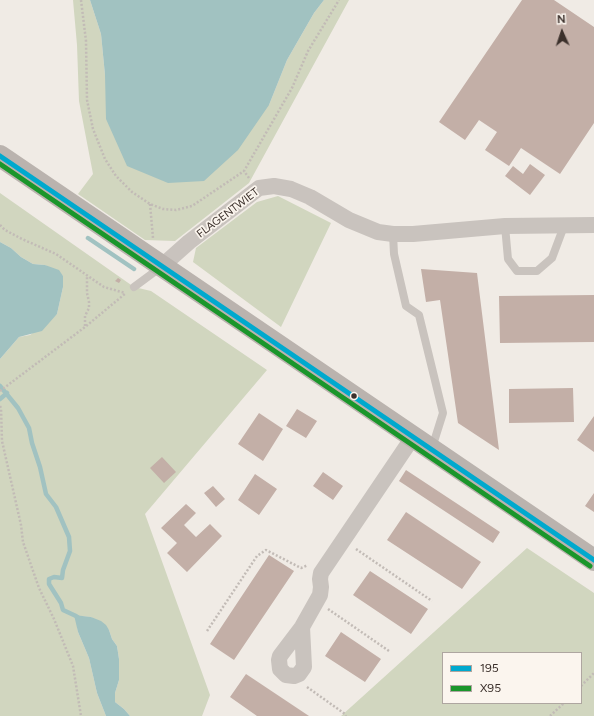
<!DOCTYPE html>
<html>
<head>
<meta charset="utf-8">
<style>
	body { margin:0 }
	#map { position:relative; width:594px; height:716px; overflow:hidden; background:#f0ebe5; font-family:Figtree,sans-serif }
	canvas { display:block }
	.legend { position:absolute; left:442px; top:652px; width:140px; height:52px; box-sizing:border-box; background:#fbf5ee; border:1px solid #aea6a0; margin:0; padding:5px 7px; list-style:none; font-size:12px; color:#3b302b }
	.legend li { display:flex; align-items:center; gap:8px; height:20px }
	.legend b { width:20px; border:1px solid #aea6a0 }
	.north { position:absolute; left:542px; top:12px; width:40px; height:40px; -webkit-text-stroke:3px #fbf5ee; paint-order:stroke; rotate:357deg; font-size:11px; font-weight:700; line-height:16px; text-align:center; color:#3b302b }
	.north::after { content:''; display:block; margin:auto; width:14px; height:18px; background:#3b302b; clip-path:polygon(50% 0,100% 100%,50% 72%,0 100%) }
</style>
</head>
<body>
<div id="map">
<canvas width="594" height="716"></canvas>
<ul class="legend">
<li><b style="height:5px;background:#00a9ce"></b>195</li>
<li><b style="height:5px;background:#1a962b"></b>X95</li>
</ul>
<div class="north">N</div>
</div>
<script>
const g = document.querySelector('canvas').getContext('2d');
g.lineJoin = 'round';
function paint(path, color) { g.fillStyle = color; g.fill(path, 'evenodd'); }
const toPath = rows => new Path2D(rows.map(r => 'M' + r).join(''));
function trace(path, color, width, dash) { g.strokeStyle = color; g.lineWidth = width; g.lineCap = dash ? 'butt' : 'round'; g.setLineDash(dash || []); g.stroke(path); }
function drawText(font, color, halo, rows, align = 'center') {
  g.font = font + ' Figtree,sans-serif'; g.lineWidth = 3.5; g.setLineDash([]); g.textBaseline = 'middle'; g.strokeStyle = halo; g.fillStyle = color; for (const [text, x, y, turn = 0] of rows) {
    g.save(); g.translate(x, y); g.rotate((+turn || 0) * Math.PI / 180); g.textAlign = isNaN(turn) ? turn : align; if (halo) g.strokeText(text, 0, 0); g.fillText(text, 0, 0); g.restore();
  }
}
paint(toPath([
	[73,0,90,0,101,34,105,75,269,105,287,60,314,13,324,0,349,0,249,183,175,241,145,240,78,194,93,174,79,101,77,45],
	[0,193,134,287,151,291,267,370,145,514,210,695,202,716,130,716,124,709,115,702,115,693,119,680,119,659,117,646,112,639,109,630,91,617,76,616,78,632,89,658,97,693,106,716,0,716,0,359,19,337,30,335,57,314,63,287,63,276,45,265,33,264,21,257,11,248,0,242],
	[278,196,331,223,281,327,193,262,196,248,257,202],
	[527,548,594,593,594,716,341,716],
	[443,653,581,653,581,703,443,703]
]), '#d1d6bf');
paint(toPath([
	[90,0,324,0,314,13,287,60,269,105,238,150,204,181,168,183,127,166,106,119,105,75,101,34],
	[0,242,11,248,21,257,33,264,45,265,59,270,63,276,63,287,57,314,42,331,19,337,0,359],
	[74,615,91,617,101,621,106,625,109,630,112,639,117,646,119,659,119,680,115,693,115,702,124,709,130,716,106,716,97,693,89,658,78,632]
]), '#a1c2c1');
trace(toPath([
	[88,238,134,269],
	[0,386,18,408,29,428,32,443,40,467,46,494,56,507,69,537,70,551,63,570,62,578,54,577,49,579,49,584,61,603,63,610,76,616,80,619],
	[0,399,7,393]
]), '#a1c2c1', 4.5);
paint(toPath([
	[522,0,554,0,594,27,594,123,560,174,521,148,509,166,485,150,497,132,479,120,465,140,439,122],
	[530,164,545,175,530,195,505,176,513,166,523,174],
	[421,269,477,273,499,450,458,423,440,300,426,302],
	[118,278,121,280,119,283,115,281],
	[594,295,594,342,500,343,499,296],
	[573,388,574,422,509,423,509,389],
	[297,409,317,421,306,438,286,426],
	[259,413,283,429,263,461,238,444],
	[594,416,594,452,577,440],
	[162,457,176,472,164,483,150,468],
	[406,470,500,532,493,543,399,481],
	[323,472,343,486,333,500,313,486],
	[255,474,277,489,259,515,238,500],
	[213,486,225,499,216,507,204,493],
	[594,493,594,512,585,506],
	[186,504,196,513,184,525,196,537,210,524,222,536,187,572,167,553,177,543,161,528],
	[406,512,481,562,462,589,387,540],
	[269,555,294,571,234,660,210,644],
	[370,571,428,609,411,634,353,595],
	[341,632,381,659,365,682,325,656],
	[246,674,309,716,257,716,230,697]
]), '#c3afa7');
trace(toPath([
	[81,0,86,41,87,100,93,129,105,159,116,176,132,192,150,204,163,209,176,210,192,206,244,171],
	[249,178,244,171,292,88,308,51,339,0],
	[150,204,153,238],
	[0,225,5,230,22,239,56,254,104,287,125,293],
	[85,326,85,316,89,308,89,302,87,293,87,275],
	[0,391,85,327,126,293],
	[0,406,1,408,2,441,21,525,23,542,39,588,54,619,73,666,81,716],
	[356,549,432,601],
	[328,609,389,651],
	[207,631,257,556,266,550,301,568,308,565],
	[581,686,594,673],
	[307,687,345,714,346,716],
	[550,716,564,703]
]), '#c2bbb6', 2.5, [2, 2]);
trace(toPath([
	[505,226,508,259,517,271,537,271,552,258,564,226],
	[393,234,394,254,406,306,419,315,443,413,432,448],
	[134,287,161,267]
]), '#c9c3be', 8);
trace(toPath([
	[162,266,189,242,259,188,274,186,291,189,310,197,349,220,378,232,393,234,413,234,505,226,594,225],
	[302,627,304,667,299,674,294,676,286,675,280,669,279,660,280,656,302,627,320,595,321,587,320,579,321,573,413,437]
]), '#c9c3be', 16);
trace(toPath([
	[0,156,594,560]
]), '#bab3ae', 22);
trace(toPath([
	[0,156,594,560]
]), '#00a9ce', 5);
trace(toPath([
	[0,164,590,566]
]), '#1a962b', 5);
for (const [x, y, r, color] of [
	[354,396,3.5,"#3b302b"]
]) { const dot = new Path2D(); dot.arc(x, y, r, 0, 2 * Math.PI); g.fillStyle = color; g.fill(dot); trace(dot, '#fbf5ee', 1.5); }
drawText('11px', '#3b302b', '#fbf5ee', [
	["FLAGENTWIET",228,213,-37]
]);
</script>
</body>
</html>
